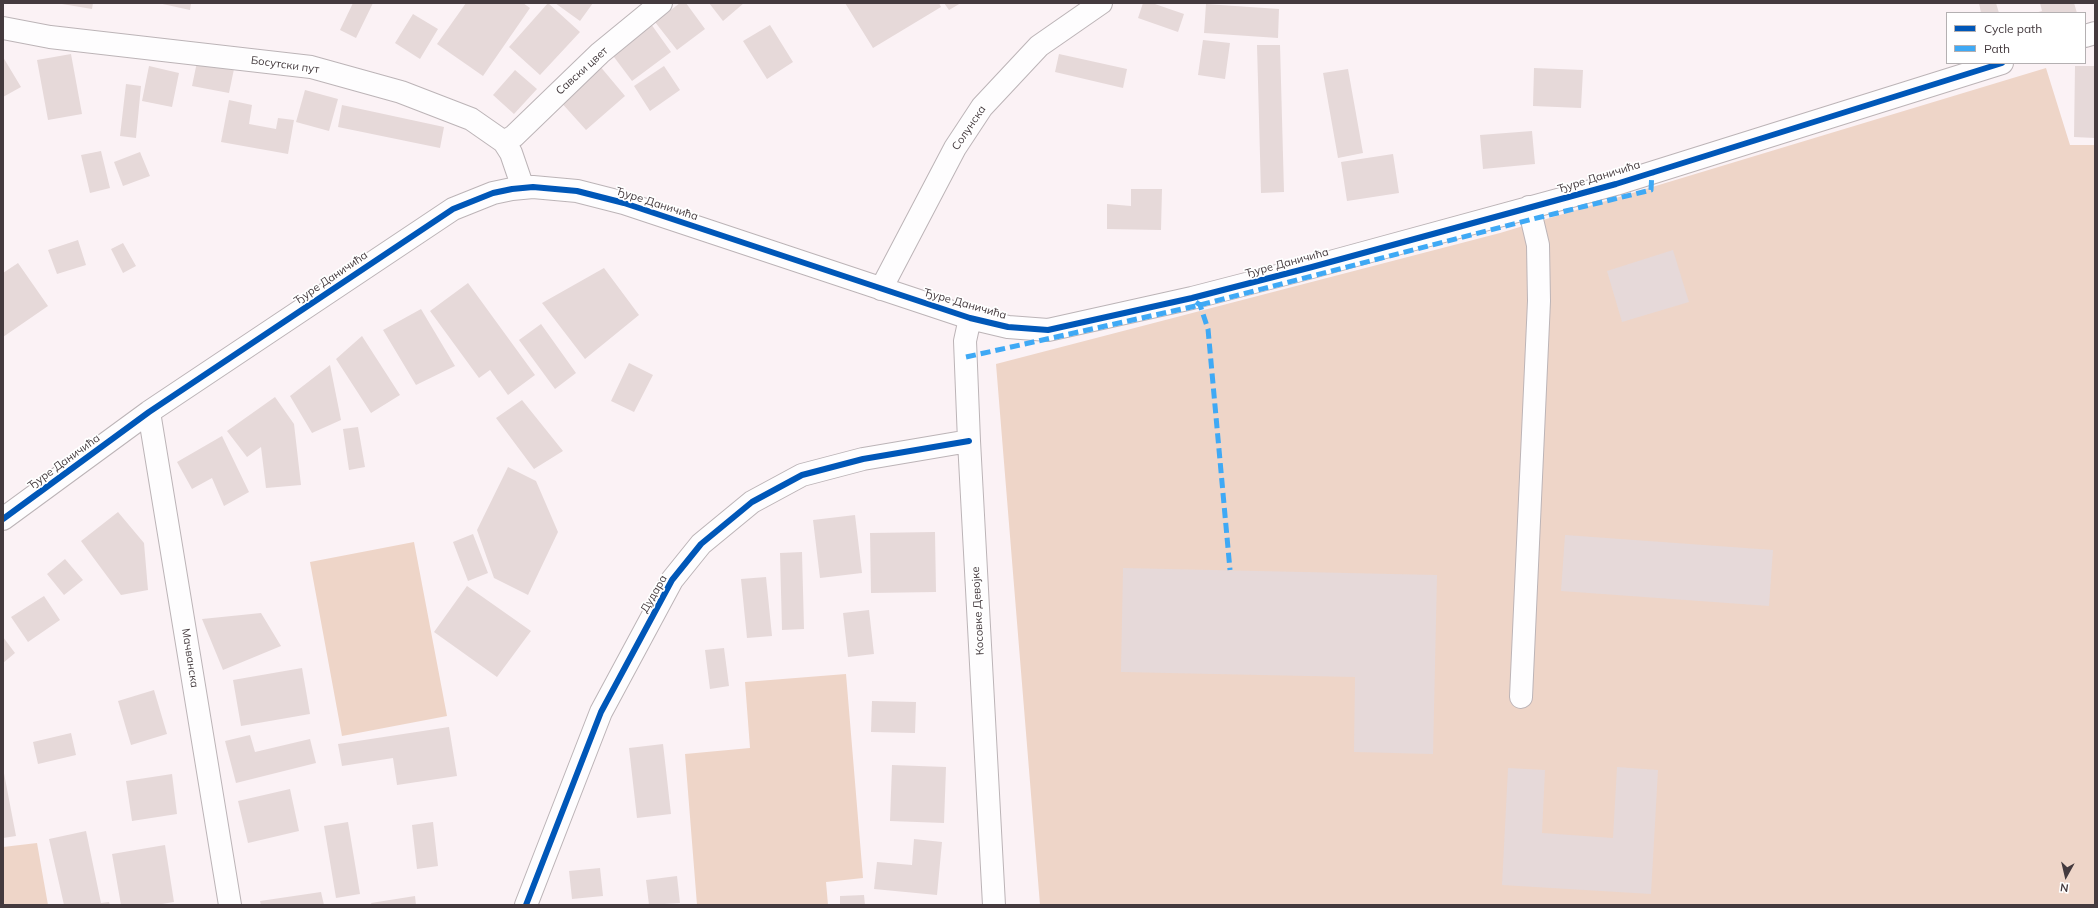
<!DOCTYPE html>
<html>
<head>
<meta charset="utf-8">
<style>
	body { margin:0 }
	#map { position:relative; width:2098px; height:908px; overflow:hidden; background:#fbf2f5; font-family:Mulish,sans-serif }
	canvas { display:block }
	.frame { position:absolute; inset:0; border:4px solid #443a3e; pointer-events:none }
	.legend { position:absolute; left:1946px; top:12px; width:140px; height:52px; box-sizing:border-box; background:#fff; border:1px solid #b4b0b2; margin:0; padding:5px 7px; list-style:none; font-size:12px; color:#443a3e }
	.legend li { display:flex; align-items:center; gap:8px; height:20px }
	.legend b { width:20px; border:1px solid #b4b0b2 }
	.north { position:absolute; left:2046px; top:856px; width:40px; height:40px; -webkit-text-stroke:3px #fff; paint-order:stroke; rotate:188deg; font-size:11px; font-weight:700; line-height:16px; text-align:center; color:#443a3e }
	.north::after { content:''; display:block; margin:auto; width:14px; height:18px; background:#443a3e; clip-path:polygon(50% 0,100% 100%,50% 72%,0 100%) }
</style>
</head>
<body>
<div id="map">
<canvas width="2098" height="908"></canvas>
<div class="frame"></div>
<ul class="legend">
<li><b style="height:5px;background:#0057b8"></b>Cycle path</li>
<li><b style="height:5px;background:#3fa9f5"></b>Path</li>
</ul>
<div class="north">N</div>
</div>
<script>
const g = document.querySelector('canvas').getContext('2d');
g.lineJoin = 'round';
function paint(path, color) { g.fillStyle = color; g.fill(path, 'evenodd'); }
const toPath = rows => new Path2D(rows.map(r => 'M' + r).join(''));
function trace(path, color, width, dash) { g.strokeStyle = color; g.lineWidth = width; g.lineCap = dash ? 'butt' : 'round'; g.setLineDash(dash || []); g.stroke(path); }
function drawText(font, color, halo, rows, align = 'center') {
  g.font = font + ' Mulish,sans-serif'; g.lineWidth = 3.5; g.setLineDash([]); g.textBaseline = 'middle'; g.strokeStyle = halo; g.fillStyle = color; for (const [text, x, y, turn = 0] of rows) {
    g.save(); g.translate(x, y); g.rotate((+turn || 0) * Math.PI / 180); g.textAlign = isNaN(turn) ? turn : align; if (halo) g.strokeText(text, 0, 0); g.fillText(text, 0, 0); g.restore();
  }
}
paint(toPath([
	[2046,68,2070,145,2095,145,2095,905,1040,905,996,364,1500,233],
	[414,542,447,716,342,736,310,562],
	[846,674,863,878,826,882,828,905,697,905,685,754,750,748,745,682],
	[37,843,48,905,3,905,3,847]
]), '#eed5c8');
paint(toPath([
	[56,3,93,3,92,9],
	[158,3,191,3,190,10],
	[353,3,373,3,356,38,340,30],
	[466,3,523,3,530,8,483,76,437,44],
	[548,3,580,32,540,75,509,47],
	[555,3,593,3,580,21],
	[680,3,686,3,705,29,677,50,655,22],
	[709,3,744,3,723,21],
	[845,3,939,3,941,7,873,48],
	[944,3,961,3,949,10],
	[1143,3,1152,3,1184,14,1178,32,1138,18],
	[1979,3,1996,3,1999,13,1981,13],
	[2040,3,2074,3,2077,13,2035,13,2042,11],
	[1206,4,1279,9,1278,38,1204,33],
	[413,14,438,29,420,59,395,43],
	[651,24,671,52,632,81,611,53],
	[770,25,793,62,767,79,743,41],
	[1203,40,1230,43,1225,79,1198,75],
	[1257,45,1280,45,1284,192,1261,193],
	[71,54,82,114,48,120,37,60],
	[1059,54,1127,69,1123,88,1055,72],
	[3,57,21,87,3,97],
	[197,62,234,69,229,93,192,86],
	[599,65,625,96,586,130,559,100],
	[149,66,179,73,172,107,142,101],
	[664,66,680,90,650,111,634,86],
	[2075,66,2095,66,2095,138,2074,137],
	[1534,68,1583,70,1581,108,1533,106],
	[1348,69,1363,153,1338,158,1323,73],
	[515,70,537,89,514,114,493,95],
	[126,84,141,86,136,138,120,136],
	[305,90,338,99,329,131,296,122],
	[229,100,252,105,249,124,276,129,278,118,294,120,288,154,221,142],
	[342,105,444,127,440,148,338,127],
	[1532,131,1535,164,1483,169,1480,135],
	[101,151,110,188,90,193,81,155],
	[140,152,150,176,123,186,114,162],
	[1393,154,1399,193,1347,201,1341,162],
	[1131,189,1162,189,1161,230,1107,229,1107,204,1131,206],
	[78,240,86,265,57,274,48,250],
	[123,243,136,266,123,273,111,249],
	[1673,250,1689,302,1622,322,1607,271],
	[18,263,48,306,3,337,3,273],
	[604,268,639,315,585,359,542,303],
	[468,283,535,375,508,395,490,370,479,378,430,311],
	[421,309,455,366,416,385,383,330],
	[541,324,576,373,555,389,519,340],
	[362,336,400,395,371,413,336,359],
	[629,363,653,375,634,412,611,401],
	[330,365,341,420,312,433,290,396],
	[275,397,294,424,301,485,266,488,261,447,247,457,227,431],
	[522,400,563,451,534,469,496,418],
	[358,427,365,467,349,470,343,429],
	[222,436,249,492,224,506,212,478,192,489,177,462],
	[508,467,536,481,558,532,528,595,494,578,477,530],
	[118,512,144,543,148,590,121,595,81,541],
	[855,515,862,573,820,578,813,520],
	[935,532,936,592,871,593,870,533],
	[473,534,488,573,468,581,453,542],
	[1565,535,1773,550,1769,606,1561,591],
	[802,552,804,629,782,630,780,553],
	[65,559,83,580,64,595,47,574],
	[1123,568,1437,575,1433,754,1354,752,1355,677,1121,672],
	[766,577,772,636,747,638,741,579],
	[467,586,531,631,497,677,434,632],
	[44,596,60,620,28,642,11,617],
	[869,610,874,654,848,657,843,613],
	[261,613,281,646,223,670,202,619],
	[3,637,15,653,3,663],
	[724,648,729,686,710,689,705,650],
	[302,668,310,714,241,726,233,680],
	[154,690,167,734,131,745,118,701],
	[872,701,916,702,915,733,871,732],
	[449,727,457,776,397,785,393,758,342,766,338,744],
	[71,733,76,755,38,764,33,742],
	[250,735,255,752,310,739,316,763,236,783,225,741],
	[663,744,671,814,637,818,629,748],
	[892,765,946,767,944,823,890,821],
	[1617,767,1658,770,1651,894,1502,885,1508,768,1545,770,1542,833,1613,838],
	[3,768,16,836,3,838],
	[172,774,177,814,132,821,126,781],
	[290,789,299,831,248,843,238,801],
	[348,822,360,894,336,898,324,826],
	[433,822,438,866,417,869,412,825],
	[86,831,101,903,109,902,110,905,64,905,49,839],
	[914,839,942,842,937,895,874,889,877,862,912,865],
	[165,845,174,902,156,905,121,905,112,854],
	[600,868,603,896,572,899,569,871],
	[677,876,680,903,649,905,646,880],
	[321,892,324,905,261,905,260,901],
	[864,895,865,905,840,905,840,896],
	[415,896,416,905,372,905,371,903]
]), '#e6d9d9');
const minor = toPath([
	[3,28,50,37,311,67,401,92,471,119,504,142,511,153,523,188],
	[2085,36,2095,33],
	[504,142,514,136,600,53,661,3],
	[881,289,955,148,982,107,1039,46,1101,3],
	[970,318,965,341,969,441,994,905],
	[149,412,230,905],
	[3,519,149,412,453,209,493,193,512,189,533,187,577,191,624,203,970,318,1008,327,1048,330,1192,298,1312,267,1616,184,2002,63],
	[1521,697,1539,301,1538,245,1529,207],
	[526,905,601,712,672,580,701,544,752,502,802,475,863,459,969,441]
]);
trace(minor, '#bcb4b7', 24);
trace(minor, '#fefdfe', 22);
trace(toPath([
	[1196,302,1200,305,1208,329,1230,570],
	[966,357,1200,305,1533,219,1651,190,1652,171]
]), '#3fa9f5', 5, [10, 5]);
trace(toPath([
	[3,519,149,412,453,209,493,193,512,189,533,187,577,191,624,203,970,318,1008,327,1048,330,1192,298,1312,267,1616,184,2002,63],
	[526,905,601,712,672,580,701,544,752,502,802,475,863,459,969,441]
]), '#0057b8', 6);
drawText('11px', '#443a3e', '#fff', [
	["Босутски пут",285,65,8],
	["Савски цвет",582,71,-42],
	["Солунска",969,128,-56],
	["Ђуре Даничића",1599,177,-17],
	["Ђуре Даничића",657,204,18],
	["Ђуре Даничића",1287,263,-15],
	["Ђуре Даничића",331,278,-34],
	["Ђуре Даничића",965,304,16],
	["Ђуре Даничића",64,462,-36],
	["Дудара",654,594,-60],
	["Косовке Девојке",978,611,-93],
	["Мачванска",190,658,81]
]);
</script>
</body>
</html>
